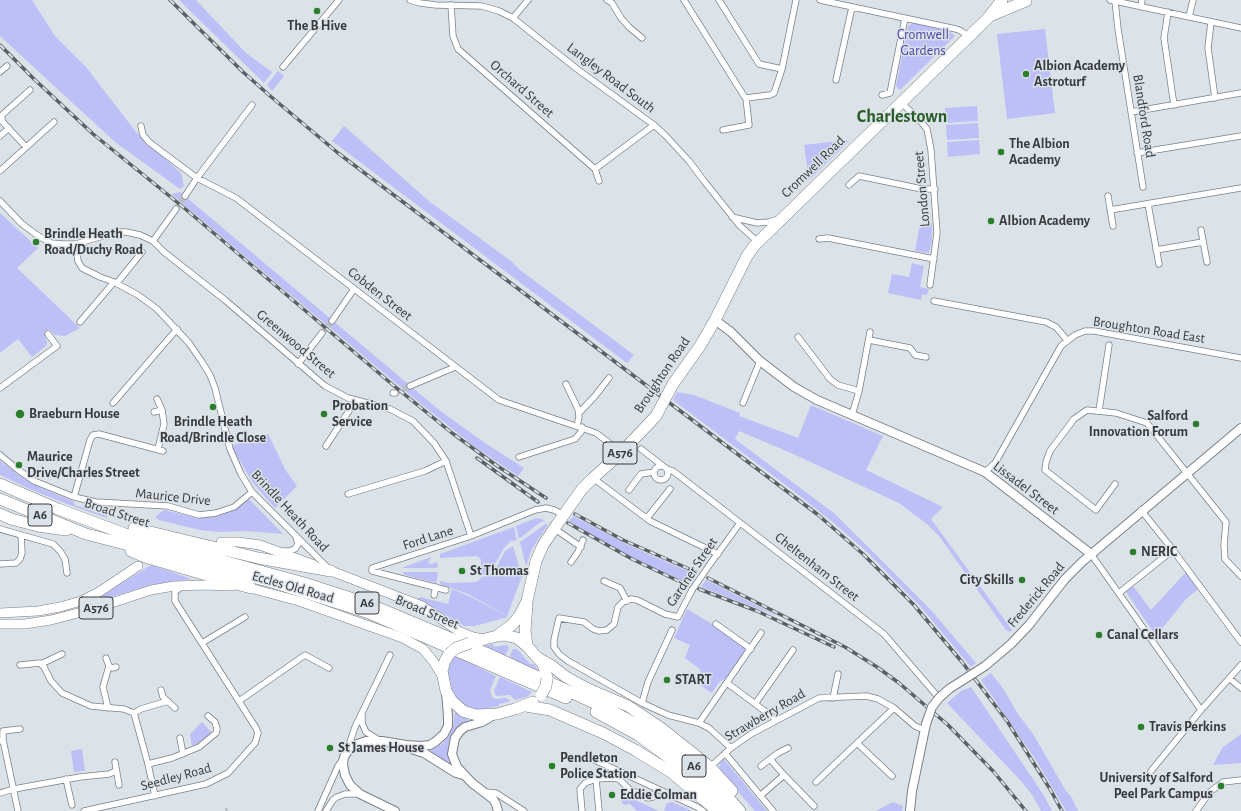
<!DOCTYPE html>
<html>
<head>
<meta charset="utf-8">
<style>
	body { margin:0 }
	canvas { display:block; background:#dbe2e8 }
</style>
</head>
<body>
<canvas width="1241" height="811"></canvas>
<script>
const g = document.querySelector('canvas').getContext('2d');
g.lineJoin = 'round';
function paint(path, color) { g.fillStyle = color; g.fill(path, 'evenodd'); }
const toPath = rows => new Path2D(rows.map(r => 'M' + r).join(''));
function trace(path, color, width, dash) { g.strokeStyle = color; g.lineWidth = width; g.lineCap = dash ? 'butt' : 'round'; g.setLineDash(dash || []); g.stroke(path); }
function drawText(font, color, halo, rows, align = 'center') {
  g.font = font + ' "Alegreya Sans",sans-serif'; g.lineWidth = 3; g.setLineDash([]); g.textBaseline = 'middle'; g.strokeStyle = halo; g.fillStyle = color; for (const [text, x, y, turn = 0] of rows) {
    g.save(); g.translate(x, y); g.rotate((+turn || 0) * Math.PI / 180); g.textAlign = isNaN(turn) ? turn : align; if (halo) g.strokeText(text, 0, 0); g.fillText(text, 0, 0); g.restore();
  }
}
paint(toPath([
	[0,0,32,0,55,36,86,67,136,132,181,173,184,186,180,189,115,142,0,36],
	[179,0,196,0,246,53,272,72,264,83],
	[913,23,949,31,955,36,900,90,896,86,908,26],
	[1045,29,1055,113,1007,119,997,34],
	[278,71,284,76,272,91,267,85],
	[977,106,978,121,946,123,945,108],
	[978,123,979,138,947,140,946,125],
	[344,126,430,202,511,261,520,270,634,355,627,363,332,141],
	[847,140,848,142,809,180,804,145],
	[979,140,980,154,948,157,947,142],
	[180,192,439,410,485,443,524,468,518,476,475,447,410,395,171,194],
	[0,213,38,248,17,268,80,328,65,336,55,335,49,329,46,331,45,335,47,342,46,346,32,357,18,339,0,353],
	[926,223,932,223,932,240,929,253,915,251,919,229],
	[912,263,924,266,920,287,929,289,927,295,922,294,921,300,888,293,892,274,909,277],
	[677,392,694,395,740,413,739,416,798,438,811,405,883,436,866,470,943,507,931,519,1012,630,1010,632,1006,630,939,536,927,524,899,503,791,453,739,431,735,439,835,514,930,609,976,663,971,667,920,606,867,552,835,524,791,489,673,400],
	[268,434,286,471,297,486,275,508,253,483,231,446],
	[0,461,19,475,41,488,73,501,75,505,107,516,107,518,67,504,32,490,0,475],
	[248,498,283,534,246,531,221,532,200,530,159,520,155,517,164,510,198,518,216,516,234,509],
	[573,516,632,547,694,574,688,583,626,555,569,521],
	[536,518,545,520,538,524,519,539,516,526],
	[547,523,547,526,532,549,526,566,520,542],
	[514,527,516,534,515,536,516,537,517,540,511,541,504,548,493,567,487,573,483,575,481,572,481,560,480,558,476,556,440,558,440,554],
	[513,546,522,576,507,616,468,594,440,584,440,581,450,583,477,582,482,577,490,575,496,568,505,551],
	[431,557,428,563,431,564,437,562,438,566,437,568,402,568],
	[151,565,192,579,150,585,96,602,95,600],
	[402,572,437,572,438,574,436,583,405,575],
	[1186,572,1198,589,1186,599,1156,636,1126,592,1133,586,1151,610],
	[706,580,778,616,701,587],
	[452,589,473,598,508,617,475,626,464,626,418,599,420,597,448,604],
	[687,609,715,626,747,649,728,677,719,682,712,693,694,681,701,670,685,658,690,645,674,638],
	[493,644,494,647,507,645,509,648,504,658,483,646],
	[478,647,470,663,496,676,490,690,492,697,496,699,506,698,511,701,499,704,499,706,479,710,465,706,458,700,453,692,448,673,450,663,456,655],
	[513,649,516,649,519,651,530,664,534,664,539,672,508,660],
	[991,673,1002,687,1018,714,1033,734,1066,791,1072,798,1078,811,1066,811,1036,760,981,680],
	[500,677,532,692,527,697,515,700,510,695,496,696,494,691],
	[971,687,1043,794,1052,811,1041,811,1033,796,1021,781,947,703,961,691],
	[455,711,468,719,468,721,457,729,450,741,448,751,451,767,431,752,431,750,442,744,449,736,453,727],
	[202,722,212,733,198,744,192,746,190,734],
	[1241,734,1241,763,1213,765,1222,748],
	[82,749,85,771,74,772,71,751],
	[723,758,767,811,755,811,720,771,719,765],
	[624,795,659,811,637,811,630,804,625,805,622,803,621,798],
	[672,802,679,805,692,811,664,811,667,803],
	[893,802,903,806,902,811,876,811]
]), '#bdbff7');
trace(toPath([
	[176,209,185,196],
	[322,333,332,321],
	[395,393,410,386],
	[226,811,228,810]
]), '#bac1c6', 5.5, [5.5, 3]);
const street = toPath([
	[410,0,420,3,436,5,482,6,499,11,513,18,577,69,654,125,665,135,689,161,704,181,740,226,758,242],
	[607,0,612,3,621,18,629,27,642,38],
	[684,0,744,96,746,98,770,95,774,93,782,69,796,0],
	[719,0,759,64,782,69],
	[820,0,956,29,961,31,968,36],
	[1110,0,1241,28],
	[1115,1,1118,29,1143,187],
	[451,5,453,36,458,49,595,169,599,181],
	[1141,7,1142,0],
	[1168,12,1164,38,1174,105],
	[1189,17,1193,0],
	[513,18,528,0],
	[1211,22,1208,48,1215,98],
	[283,67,339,0],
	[0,72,7,66],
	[836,80,852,7],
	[882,95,890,93,905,18],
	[901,102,922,123,927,129,931,150,937,233,930,285],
	[1131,112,1241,93],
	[141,126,143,135,149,142,162,152,197,178,236,198,499,400,596,433,608,442,619,455],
	[723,130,749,125,746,98],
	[0,136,9,128],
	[26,147,2,121,2,115,30,90],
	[1137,153,1241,136],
	[595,169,654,125],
	[0,171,54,122],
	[849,185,859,176,922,189,935,189],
	[185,196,197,178,252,105],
	[1108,196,1113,226],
	[0,201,22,224,37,235,51,243,63,244,76,244,116,232,126,232,140,235,153,241,164,252,225,300,325,386,348,398,390,409,413,421,434,443,446,461,471,536],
	[1148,204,1159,264],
	[1110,210,1241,188],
	[732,217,757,223,769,222,779,219],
	[1201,230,1207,262],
	[819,239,828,238,934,259],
	[153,241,176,209],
	[76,244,78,261,82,268,100,277,114,282,138,295,157,309,189,343,202,362,210,375,215,388,230,449,241,474,252,492,329,569],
	[1156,250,1203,242],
	[117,283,142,252],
	[934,301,1046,322,1056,327,1067,340],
	[332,321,354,289],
	[80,322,114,282],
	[798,337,830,379,838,385,859,391],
	[869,340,910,348,915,355,926,357],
	[298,364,322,333],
	[566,384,578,409,579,417,577,426],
	[410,386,455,367],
	[0,388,57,346,48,334],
	[393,393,395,393],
	[157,399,162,410,164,424,158,449],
	[113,403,177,329],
	[743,403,760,361],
	[1099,411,1109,345],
	[154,412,162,410],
	[579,413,595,396,609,378],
	[852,415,859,391,870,332],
	[326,446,356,400],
	[641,449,663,466],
	[0,455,17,469,34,481,74,497,96,502,168,506,199,515,216,513,234,507,252,492],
	[519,457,575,439,581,432,582,427],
	'654 473a7 7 0 1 1 14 0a7 7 0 1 1-14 0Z',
	[667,469,673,471,884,634,939,698],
	[985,472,995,463,1061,346,1075,335,1085,331,1094,331,1241,358],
	[593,478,650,521,718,554],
	[1115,484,1096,510,1045,470,1046,462,1050,451,1074,419,1087,410,1116,413,1147,423,1226,522,1224,545,1225,559,1241,576],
	[629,490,641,474,654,472],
	[348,494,425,471,446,461],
	[74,497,90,440,93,435,99,434,163,451],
	[1141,510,1173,550,1241,642],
	[647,518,670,489],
	[0,529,53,544,60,551,65,559,67,573],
	[555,529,581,547],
	[283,551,289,551,295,549,298,544,296,537],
	[1091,554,1201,710],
	[716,556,740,523],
	[571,562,578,552,583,540],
	[0,564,16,563,20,559,22,553,21,535],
	[604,581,620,588,627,601],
	[446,590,372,571,372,568,471,536,535,510],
	[692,590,678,617,665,614,637,600,631,599,623,602,618,607,614,624,607,630,599,631,593,629,584,622,559,618,554,640,554,647,559,654,568,661,642,703,668,715,699,723,709,728,731,748],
	[1119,593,1173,550],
	[434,595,436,587],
	[716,624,751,649],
	[202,643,245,617],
	[106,658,109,666,103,687,108,708],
	[41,664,62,654],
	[20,665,40,663,44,667,51,681,62,693,91,706,124,709,134,713],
	[109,666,112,668,116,667],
	[1229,678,1241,688],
	[727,683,777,720],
	[161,690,163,697,175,708],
	[833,698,838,674],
	[239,701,305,655,329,668],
	[642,703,648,682,672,630],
	[755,704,793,650],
	[362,714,362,723,366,732,379,740],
	[699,723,761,633],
	[180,738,183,754],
	[3,740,3,731,20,729],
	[0,741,3,740,18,811],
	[857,743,892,776],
	[349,749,350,742,355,727,390,655],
	[725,753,773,811],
	[588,757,697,807,703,811],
	[115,762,119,785],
	[148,764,172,758,199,747,216,733,217,729,215,722,208,716],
	[761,766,778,753,788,748],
	[710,767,731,748,751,734,819,698,866,696,878,699,894,708,915,726,924,730],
	[1151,771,1201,710,1241,665],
	[784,775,814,806],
	[66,779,72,805],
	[816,782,894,708],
	[485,792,496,793,524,811],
	[0,793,14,789,80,777,109,774,116,771],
	[155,796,148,764,134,713,141,709,168,701],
	[760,796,784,775,770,759],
	[84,811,206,784,228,773,255,743,258,733,256,728,175,601,175,592,182,586],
	[318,811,338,766,343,759],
	[326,811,333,800,337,797,345,794,360,794],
	[582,811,580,789,585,783,596,779],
	[599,811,596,779,612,778,619,779,630,790,648,798,653,797,657,789],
	[1196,811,1210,792,1223,782,1241,780]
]);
const secondary = toPath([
	[715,320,731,332,760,361,794,387,817,400,985,472,1091,554],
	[985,666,1011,644,1029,625,1065,579,1082,562,1241,428],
	[494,715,482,722,465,727,460,731,455,738,452,754,457,767,472,783,493,799,496,804,498,811],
	[408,747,414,750,424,753,456,773,463,775],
	[395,811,360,794,350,785,345,775,343,764,344,757,349,749,355,745,366,741,382,741,406,745,421,746,430,745,435,742,444,734,448,726,448,716,446,692],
	[910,811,912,791,926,724]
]);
const primary = toPath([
	[221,542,238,542,260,545,314,565],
	[326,569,422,606,460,632,473,637,483,639],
	[246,587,299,601,403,638,423,649,433,661,443,677],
	[0,613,38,611,60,607,81,601,99,592,138,566],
	[0,624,25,624,51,620,93,609,151,590,174,586,204,585,233,586]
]);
const highway = toPath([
	[990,16,1026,1],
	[673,384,700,346,715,320,747,256,754,246,988,18,1002,0],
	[0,484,58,509,125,534,304,583,369,604,486,653,616,713,643,728,689,761,720,788,740,811],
	[582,489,593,478,619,455,656,416],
	[0,499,86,534,275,583,369,613,566,698],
	[0,514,11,519,38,526,66,530],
	[134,528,258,558,331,571],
	[131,551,145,557,251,588],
	[527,605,525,630,527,646],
	[497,636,513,624,520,615,527,601,536,561,543,545,558,523],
	[470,643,497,636,504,635,517,638,527,646,543,664,547,678],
	[449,654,445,661,442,671,446,691,452,701,463,711,469,713,477,715,497,714,515,709,533,702],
	[538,658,552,666,566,677,588,689,628,706,661,728,710,767,732,791],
	[526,706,550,710,603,733,635,750,671,772,717,811],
	[596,712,638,735,683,768,730,811]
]);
trace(street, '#7a8186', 7);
trace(secondary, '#7a8186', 10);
trace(primary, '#7a8186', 10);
trace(highway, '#7a8186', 12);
trace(street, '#fff', 5.5);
trace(secondary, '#fff', 8);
trace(primary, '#fff', 9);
trace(highway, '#fff', 11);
const rail = toPath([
	[170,0,243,72,269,95,338,153,817,514,863,554,914,605,962,662,1007,721,1050,789,1062,811],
	[0,45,34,79,93,134,183,207,393,385,452,433,496,465,546,498],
	[477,458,538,502],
	[575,514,623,540,696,572],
	[568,523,632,559,687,585],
	[708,578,845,647,877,667,899,683,948,725,993,771,1026,811],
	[699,589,757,611,834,647]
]);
trace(rail, '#5c6063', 3.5);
trace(rail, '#dbe2e8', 2, [6]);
const streetBridge = toPath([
	[535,510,546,508,554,510,564,515],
	[692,590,715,557]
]);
const secondaryBridge = toPath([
	[926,724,932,707,939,698,949,689,985,666]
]);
const highwayBridge = toPath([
	[656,416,673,384],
	[558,523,582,489],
	[449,654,456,648,470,643],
	[541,695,546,686,547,678]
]);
trace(streetBridge, '#7a8186', 7, []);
trace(secondaryBridge, '#7a8186', 10, []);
trace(highwayBridge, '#7a8186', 12, []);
trace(streetBridge, '#fff', 5.5);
trace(secondaryBridge, '#fff', 8);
trace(highwayBridge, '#fff', 11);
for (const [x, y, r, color] of [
	[317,11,4,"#2b7f2c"],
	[1026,74,4,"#2b7f2c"],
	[1001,152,4,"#2b7f2c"],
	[991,221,4,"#2b7f2c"],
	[36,242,4,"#2b7f2c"],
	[213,407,4,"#2b7f2c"],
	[20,414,5,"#2b7f2c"],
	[324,414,4,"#2b7f2c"],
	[1196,424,4,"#2b7f2c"],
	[19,465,4,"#2b7f2c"],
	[1133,552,4,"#2b7f2c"],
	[462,571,4,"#2b7f2c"],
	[1022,580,4,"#2b7f2c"],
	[1099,635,4,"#2b7f2c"],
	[667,680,4,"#2b7f2c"],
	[1141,727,4,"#2b7f2c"],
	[330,748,4,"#2b7f2c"],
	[552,766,4,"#2b7f2c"],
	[1221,786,4,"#2b7f2c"],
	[612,795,4,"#2b7f2c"]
]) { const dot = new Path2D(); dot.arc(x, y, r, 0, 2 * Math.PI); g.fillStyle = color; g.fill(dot); trace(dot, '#dbe2e8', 1.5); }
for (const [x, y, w] of [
	[620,453,34],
	[40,515,24],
	[367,603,24],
	[96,608,34],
	[694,766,24]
]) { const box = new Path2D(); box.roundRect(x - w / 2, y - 11, w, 22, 3); g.fillStyle = '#dbe2e8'; g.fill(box); trace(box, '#383b3d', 1); }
drawText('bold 13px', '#383b3d', null, [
	["A576",620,453],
	["A6",40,515],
	["A6",367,603],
	["A576",96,608],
	["A6",694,766]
]);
drawText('bold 14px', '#383b3d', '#dbe2e8', [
	["The B Hive",317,26,"center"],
	["Albion Academy",1034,66],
	["Astroturf",1034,82],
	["The Albion",1009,144],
	["Academy",1009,160],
	["Albion Academy",999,221],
	["Brindle Heath",44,234],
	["Road/Duchy Road",44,250],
	["Probation",332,406],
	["Service",332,422],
	["Braeburn House",29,414],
	["Salford",1188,416,"right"],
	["Innovation Forum",1188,432,"right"],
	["Brindle Heath",213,422,"center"],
	["Road/Brindle Close",213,438,"center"],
	["Maurice",27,457],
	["Drive/Charles Street",27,473],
	["NERIC",1141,552],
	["St Thomas",470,571],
	["City Skills",1014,580,"right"],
	["Canal Cellars",1107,635],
	["START",675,680],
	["Travis Perkins",1149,727],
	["St James House",338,748],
	["Pendleton",560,758],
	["Police Station",560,774],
	["University of Salford",1213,778,"right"],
	["Peel Park Campus",1213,794,"right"],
	["Eddie Colman",620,795]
], 'left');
drawText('14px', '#4d42a5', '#dbe2e8', [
	["Cromwell",923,35],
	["Gardens",923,51]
]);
drawText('14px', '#383b3d', '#dbe2e8', [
	["Langley Road South",611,78,37],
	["Orchard Street",522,89,41],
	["Blandford Road",1144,116,81],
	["Cromwell Road",813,167,-44],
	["London Street",922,189,-95],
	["Cobden Street",380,294,38],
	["Broughton Road East",1149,330,9],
	["Greenwood Street",296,344,40],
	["Broughton Road",662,375,-56],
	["Lissadel Street",1026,488,37],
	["Maurice Drive",173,497,6],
	["Brindle Heath Road",290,511,47],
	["Broad Street",117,513,18],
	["Ford Lane",428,538,-18],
	["Cheltenham Street",817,567,38],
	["Gardner Street",692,572,-56],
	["Eccles Old Road",293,587,16],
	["Frederick Road",1036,595,-50],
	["Broad Street",427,612,23],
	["Strawberry Road",765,715,-30],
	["Seedley Road",176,777,-15]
]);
drawText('bold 18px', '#295d28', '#dbe2e8', [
	["Charlestown",902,117]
]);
</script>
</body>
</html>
